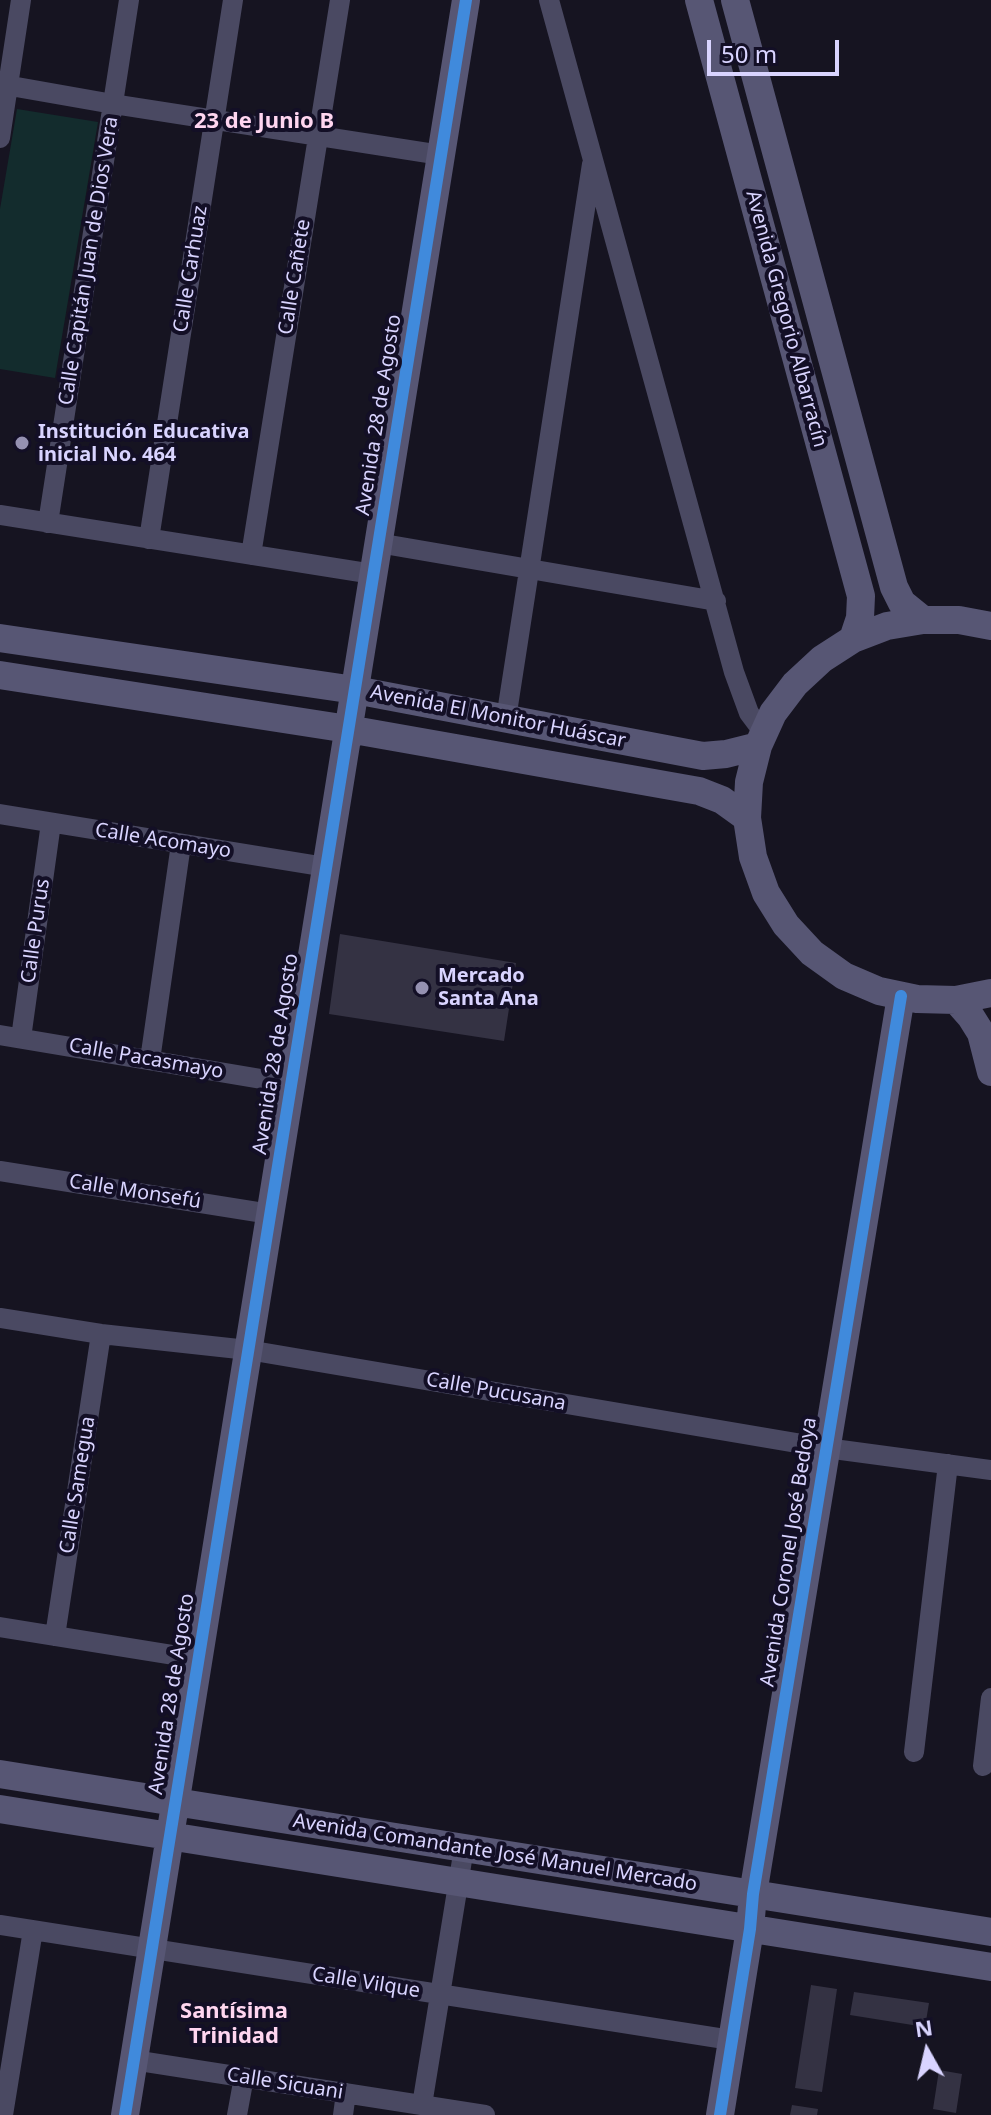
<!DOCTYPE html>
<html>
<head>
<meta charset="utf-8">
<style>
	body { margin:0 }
	#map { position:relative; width:991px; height:2115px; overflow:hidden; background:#161421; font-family:"Noto Sans",sans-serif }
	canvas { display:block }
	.north { position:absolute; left:887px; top:2011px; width:80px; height:80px; -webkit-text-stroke:6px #130f26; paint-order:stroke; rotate:352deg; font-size:22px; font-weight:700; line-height:32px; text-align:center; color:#d9d4ff }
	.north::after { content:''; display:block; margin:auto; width:28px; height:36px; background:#d9d4ff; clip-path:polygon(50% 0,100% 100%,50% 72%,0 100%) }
	.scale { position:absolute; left:707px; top:40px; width:132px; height:36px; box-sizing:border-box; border:4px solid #d9d4ff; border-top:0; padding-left:10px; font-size:24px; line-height:28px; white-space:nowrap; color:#d9d4ff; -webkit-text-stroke:6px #130f26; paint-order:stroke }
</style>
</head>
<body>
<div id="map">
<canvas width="991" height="2115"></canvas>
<div class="north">N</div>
<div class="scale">50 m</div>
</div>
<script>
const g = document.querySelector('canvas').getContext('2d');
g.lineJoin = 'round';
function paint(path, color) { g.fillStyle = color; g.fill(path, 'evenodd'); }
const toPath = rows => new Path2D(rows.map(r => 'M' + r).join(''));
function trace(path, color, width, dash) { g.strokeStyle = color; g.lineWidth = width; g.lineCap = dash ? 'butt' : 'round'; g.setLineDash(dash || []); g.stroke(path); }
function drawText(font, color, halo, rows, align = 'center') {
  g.font = font + ' "Noto Sans",sans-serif'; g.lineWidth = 8; g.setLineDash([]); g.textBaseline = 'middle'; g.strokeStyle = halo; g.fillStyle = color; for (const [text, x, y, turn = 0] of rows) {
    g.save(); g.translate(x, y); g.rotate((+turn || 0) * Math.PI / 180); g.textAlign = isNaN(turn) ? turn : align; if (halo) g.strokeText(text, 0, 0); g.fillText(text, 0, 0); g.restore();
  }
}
paint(toPath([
	[17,109,98,122,55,378,0,369,0,209]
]), '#132c2d');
paint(toPath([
	[340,934,516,963,504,1041,329,1014],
	[811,1985,837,1989,822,2092,795,2088],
	[854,1992,929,2003,925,2027,850,2015],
	[939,2070,962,2074,956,2113,933,2109],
	[792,2105,818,2109,817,2115,790,2115]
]), '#343243');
trace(toPath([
	[549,0,734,672,749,713,764,733],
	[0,84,113,104,441,155],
	[0,138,21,0],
	[0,515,373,574],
	[48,523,129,0],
	[149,539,233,0],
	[378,543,716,601],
	[251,555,340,0],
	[506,719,592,164],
	[0,814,326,867],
	[0,1035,291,1084],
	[21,1038,51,823],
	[150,1060,181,844],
	[0,1171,270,1214],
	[0,1318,101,1334,248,1350,826,1448,991,1470],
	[0,1627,198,1659],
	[55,1636,101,1334],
	[914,1752,948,1464],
	[983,1766,991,1698],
	[0,1925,731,2040],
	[133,2060,485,2115],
	[422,2105,464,1848],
	[3,2115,33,1930],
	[237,2115,244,2077],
	[343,2115,346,2093]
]), '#4a4962', 20);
trace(toPath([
	[699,0,861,596,860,618,853,639],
	[735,0,894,587,902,603,923,620],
	[991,626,959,620,923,620,887,626,853,639,822,659,795,684,773,713,758,746,749,782,747,818,753,857,766,893,786,925,812,953,844,976,879,991,917,999,956,1000,991,993],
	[0,638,355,690,703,756,726,754,758,746],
	[0,675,348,729,699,791,722,800,747,818],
	[956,1000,971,1017,981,1033,991,1072],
	[0,1774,991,1932],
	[0,1809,991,1967],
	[125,2115,466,0],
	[720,2115,750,1929,753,1894,901,996]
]), '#575674', 28);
trace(toPath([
	[125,2115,466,0],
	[720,2115,750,1929,753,1894,901,996]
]), '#408adc', 12);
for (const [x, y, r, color] of [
	[22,443,8,"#9591b1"],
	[422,988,8,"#9591b1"]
]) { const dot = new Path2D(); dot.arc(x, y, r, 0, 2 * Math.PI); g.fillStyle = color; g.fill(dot); trace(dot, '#130f26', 3); }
drawText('20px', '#d9d4ff', '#130f26', [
	["Calle Capitán Juan de Dios Vera",89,261,-81],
	["Calle Carhuaz",191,269,-81],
	["Calle Cañete",295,277,-81],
	["Avenida Gregorio Albarracín",786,319,75],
	["Avenida 28 de Agosto",379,415,-81],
	["Avenida El Monitor Huáscar",498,717,11],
	["Calle Acomayo",163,841,9],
	["Calle Purus",36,931,-82],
	["Avenida 28 de Agosto",276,1054,-81],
	["Calle Pacasmayo",146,1059,10],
	["Calle Monsefú",135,1192,9],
	["Calle Pucusana",496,1392,10],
	["Calle Samegua",78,1485,-81],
	["Avenida Coronel José Bedoya",789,1552,-81],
	["Avenida 28 de Agosto",172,1694,-81],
	["Avenida Comandante José Manuel Mercado",495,1853,9],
	["Calle Vilque",366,1983,9],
	["Calle Sicuani",285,2084,9]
]);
drawText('bold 20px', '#d9d4ff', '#130f26', [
	["Institución Educativa",38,432],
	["inicial No. 464",38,455],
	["Mercado",438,976],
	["Santa Ana",438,999]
], 'left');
drawText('bold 22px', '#ffd6f0', '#130f26', [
	["23 de Junio B",264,122],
	["Santísima",234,2012],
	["Trinidad",234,2037]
]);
</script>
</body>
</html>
